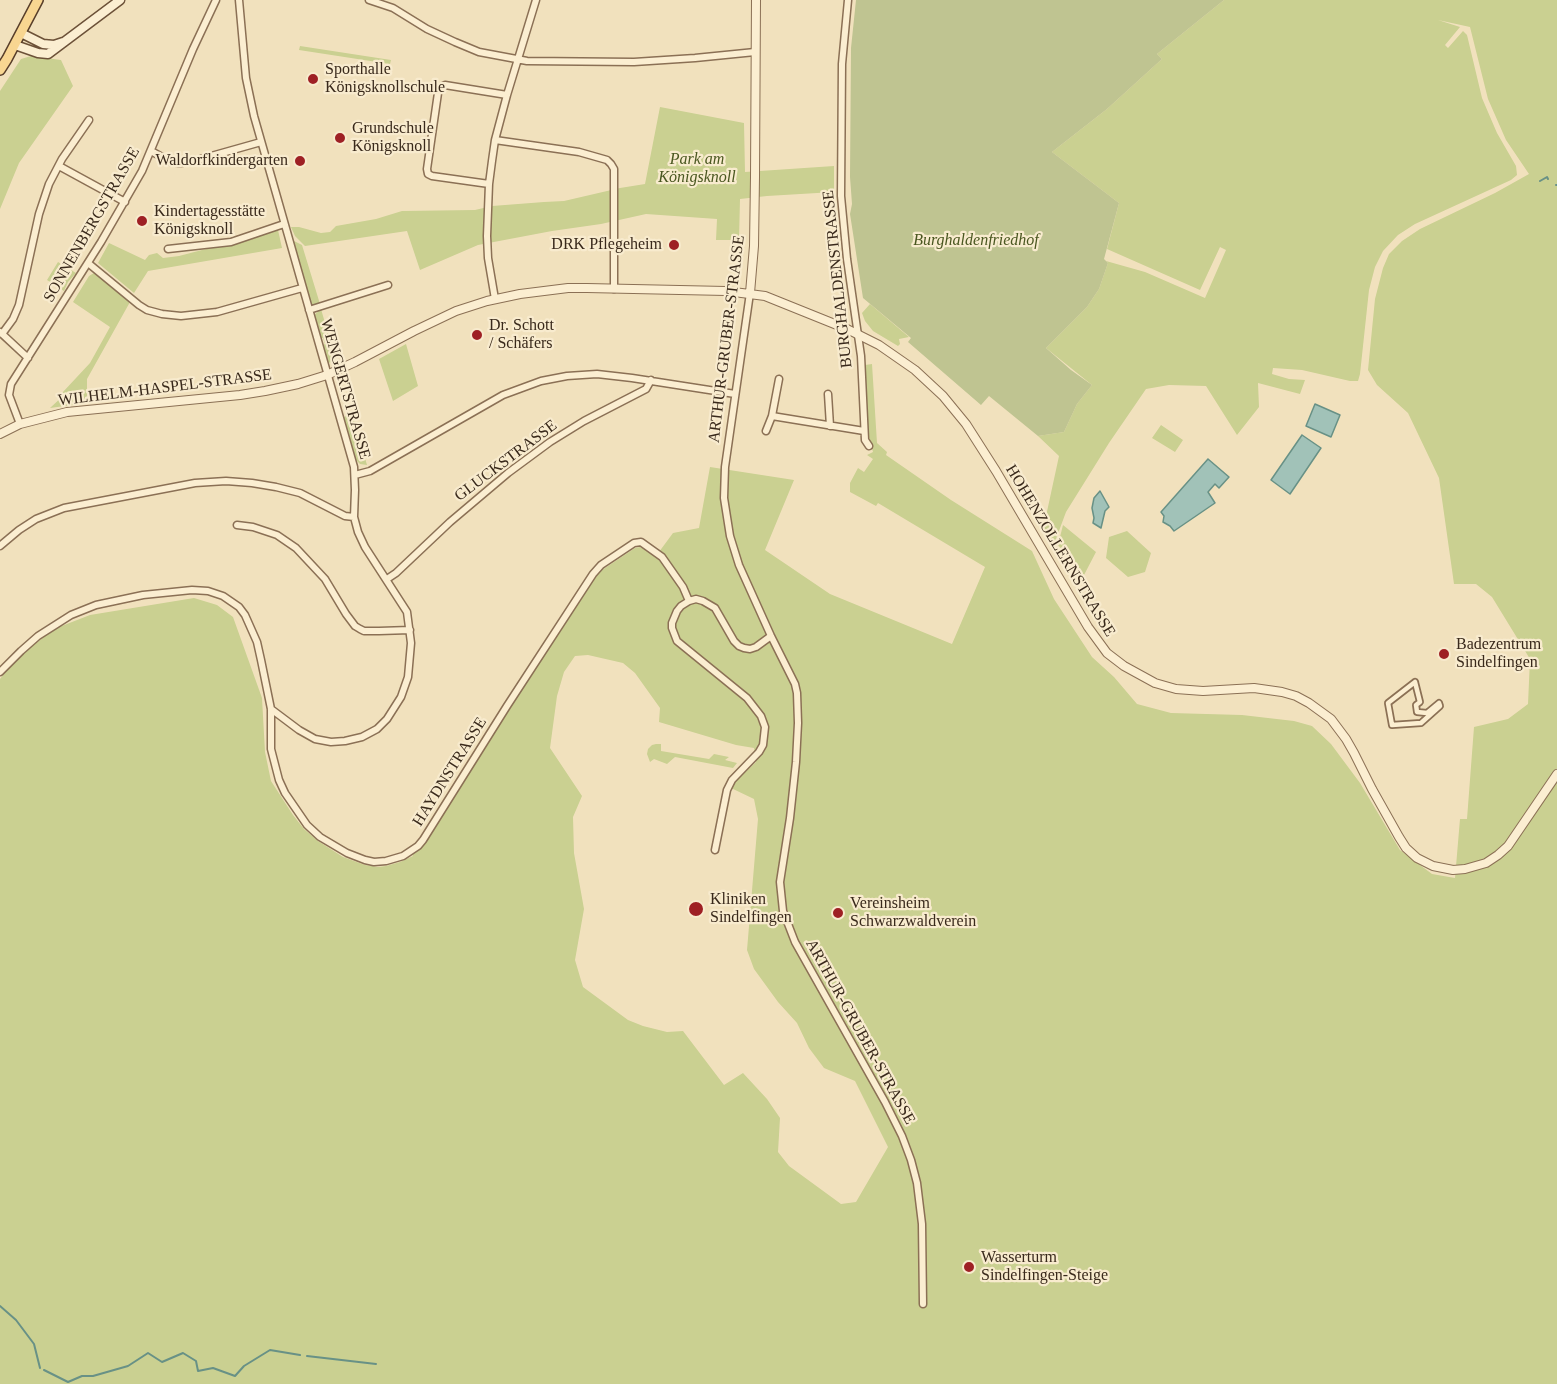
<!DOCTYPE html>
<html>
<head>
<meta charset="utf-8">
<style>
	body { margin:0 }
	canvas { display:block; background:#f1e1bd }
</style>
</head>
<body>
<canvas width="1557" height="1384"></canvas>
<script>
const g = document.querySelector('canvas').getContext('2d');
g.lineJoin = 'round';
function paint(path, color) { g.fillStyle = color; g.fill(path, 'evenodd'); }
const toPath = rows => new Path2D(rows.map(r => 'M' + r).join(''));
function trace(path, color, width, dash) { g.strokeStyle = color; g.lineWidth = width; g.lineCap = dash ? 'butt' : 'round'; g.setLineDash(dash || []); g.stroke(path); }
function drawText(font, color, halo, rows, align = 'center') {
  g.font = font + ' Georgia,serif'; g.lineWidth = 4.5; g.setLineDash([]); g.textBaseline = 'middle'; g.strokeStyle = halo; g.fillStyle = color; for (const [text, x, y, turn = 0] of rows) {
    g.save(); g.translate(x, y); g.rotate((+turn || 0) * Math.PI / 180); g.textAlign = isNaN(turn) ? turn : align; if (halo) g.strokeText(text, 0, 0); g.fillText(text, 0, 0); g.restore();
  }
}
paint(toPath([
	[1224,0,1557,0,1557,1384,0,1384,0,679,15,660,54,629,90,615,194,598,217,605,233,617,262,698,265,752,271,781,293,815,304,829,318,841,343,857,365,865,378,867,386,866,400,862,413,856,412,854,426,840,524,685,599,572,635,548,640,547,656,556,673,533,699,528,710,467,794,480,765,550,830,594,952,644,985,567,878,503,876,506,850,492,850,483,858,468,864,472,873,459,867,455,873,452,868,434,865,365,872,364,877,443,887,452,886,455,951,500,1032,551,1054,599,1092,657,1114,677,1137,704,1171,713,1242,715,1294,721,1312,726,1331,744,1360,783,1400,850,1432,874,1455,878,1460,819,1467,819,1474,727,1508,719,1528,704,1530,659,1492,597,1476,584,1454,584,1439,478,1408,413,1377,385,1368,370,1375,299,1383,268,1389,254,1402,241,1420,229,1495,193,1529,174,1506,140,1488,99,1470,27,1438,20,1460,27,1445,45,1448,48,1463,31,1467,35,1482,98,1497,133,1516,166,1517,175,1511,180,1415,224,1398,235,1383,251,1375,267,1369,290,1360,374,1358,381,1350,381,1302,370,1273,368,1272,374,1289,379,1305,380,1300,394,1258,383,1259,407,1237,435,1206,386,1169,385,1146,389,1109,443,1066,512,1053,547,1043,530,1059,456,1038,436,1064,432,1077,404,1092,385,1046,348,1087,307,1099,289,1108,263,1106,261,1145,272,1205,298,1226,250,1220,247,1200,290,1107,249,1119,203,1052,152,1107,109,1162,59,1157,54],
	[588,655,623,663,635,673,660,708,659,722,736,745,754,748,756,762,737,780,731,788,754,799,758,819,747,950,754,969,778,1002,797,1023,809,1048,824,1068,855,1081,888,1147,856,1202,841,1204,789,1166,778,1152,780,1118,767,1099,743,1073,724,1085,683,1031,667,1032,643,1026,628,1020,583,987,575,960,584,909,574,853,573,817,582,796,550,748,557,696,564,672,575,656],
	[300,46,391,60,390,64,299,50],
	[31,56,61,60,73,86,19,163,0,209,0,91,21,59],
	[660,107,744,123,745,172,834,166,834,192,767,196,740,199,739,240,716,240,717,219,646,214,601,224,552,231,478,245,420,270,407,231,305,246,295,236,291,227,299,227,321,233,330,232,336,226,376,219,402,211,475,210,492,206,544,202,564,201,620,188,645,184],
	[278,230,282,248,148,271,134,293,98,263,109,243,145,260,149,255,157,253,163,258,179,256,202,250,249,240],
	[291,241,294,241,302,245,320,304,311,305],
	[58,262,76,273,68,282,64,291,47,280],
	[94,273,130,302,87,379,87,403,50,408,64,395,62,393,90,363,110,327,73,302,89,276],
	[870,304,909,337,899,339,900,344,898,346,873,331,865,321,862,313],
	[321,309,336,361,328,363,323,345,325,344,323,338,321,338,314,315],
	[406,344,418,386,393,401,379,359],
	[352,414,367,465,360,464,356,460,355,457,344,417],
	[1161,425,1183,440,1175,452,1152,438],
	[1063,525,1096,552,1084,575,1058,545],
	[1127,531,1151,553,1145,572,1128,577,1106,558,1109,537],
	[656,744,661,744,661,751,709,759,714,754,729,757,725,760,737,763,733,768,675,757,667,764,654,759,650,762,647,754,648,749,652,745]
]), '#cad091');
paint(toPath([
	[856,0,1224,0,1157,54,1162,59,1107,109,1052,152,1119,203,1104,259,1108,263,1099,289,1087,307,1046,348,1071,370,1092,385,1077,404,1064,432,1038,436,989,396,981,405,908,342,911,338,863,298,850,214,852,204,850,177,851,48]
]), '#bfc491');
const water = toPath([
	[1315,404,1340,415,1331,437,1306,426,1315,404],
	[1302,435,1321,448,1290,494,1271,480,1302,435],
	[1208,459,1229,477,1219,488,1215,484,1208,492,1215,503,1174,531,1170,526,1163,522,1164,516,1161,512,1208,459],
	[1100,491,1109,507,1105,511,1101,528,1093,523,1094,518,1092,508,1094,498,1100,491]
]);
paint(water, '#a1c2b8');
trace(water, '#689186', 1.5);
trace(toPath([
	[1540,181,1547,177,1548,179],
	[1556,185,1557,185],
	[0,1306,16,1320,34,1344,40,1368],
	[307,1356,376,1364],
	[44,1370,68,1382,82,1376,93,1376,128,1366,148,1353,162,1362,183,1353,196,1361,198,1371,213,1368,235,1376,244,1366,270,1350,300,1355]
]), '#689186', 2);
const pedestrian = toPath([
	[1415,682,1420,702,1416,705,1417,712,1427,713,1439,703,1440,706,1421,723,1392,725,1388,703,1415,682]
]);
const minor = toPath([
	[239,0,246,78,254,116,354,467,355,490,354,517,358,532,365,547,407,612,411,643,408,677,401,697,387,719,377,729,362,737,345,741,331,742,315,739,299,730,271,709],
	[369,0,393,8,427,29,455,42,479,52,527,61,634,62,695,58,755,52],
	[848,0,842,64,841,196,847,259,861,356,865,440,869,446],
	[495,140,579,152,607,160,611,164,614,169,614,289],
	[151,151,171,162,179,163,190,162,261,142],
	[59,166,125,202],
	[489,184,432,176,428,174,427,169,438,93,439,88,445,85,507,95],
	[168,249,231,242,284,224],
	[88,263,139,305,147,310,162,314,181,316,217,312,302,288],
	[750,293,725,467,724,498,730,536,739,565,771,636,795,684,797,693,798,723,796,762,790,818,780,882,783,911,795,942,885,1102,902,1136,911,1160,917,1183,922,1224,923,1304],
	[495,299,488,258,487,236,489,184,492,161,495,140,507,95,536,0],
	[309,310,388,285],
	[0,332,28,358],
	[2,334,13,319,19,305,39,214,49,184,62,159,89,120],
	[828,394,830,426],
	[772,416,864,431],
	[20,424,9,395,11,384,101,242,142,171,193,49,216,0],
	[766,431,772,416,779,379],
	[355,475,370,471,503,395,541,381,567,376,597,374,632,378,735,394],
	[237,525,253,527,277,535,296,548,325,579,346,614,355,626,360,629,364,631,379,631,410,630],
	[0,546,19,530,36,519,64,508,195,483,226,481,252,483,276,487,300,493,345,516,354,517],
	[387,579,396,573,450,522,508,473,550,442,584,421,646,389,651,380],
	[0,672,21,651,38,636,71,615,96,605,143,595,192,590,208,591,223,596,239,607,245,615,257,642,261,660,271,709,271,749,279,780,285,793,307,825,320,837,347,853,365,860,374,862,386,861,403,856,418,846,423,840,507,706,593,574,601,565,634,543,641,542,662,557,683,587,689,601],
	[715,850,727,790,732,780,759,752,763,745,765,727,761,716,747,698,677,641,672,628,672,623,677,611,681,606,689,601,696,599,703,601,715,608,734,641,739,646,744,648,750,649,756,647,771,636]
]);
const tertiary = toPath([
	[750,293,754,246,755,177,756,0],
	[0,434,20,424,67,412,240,395,265,391,298,384,327,375,355,362,414,331,456,311,487,301,520,294,568,288,587,288,726,291,765,296,847,329,879,345,915,370,943,396,966,424,996,471,1088,627,1107,653,1124,666,1155,683,1176,689,1203,691,1254,688,1282,692,1296,696,1309,703,1331,719,1346,739,1354,753,1372,789,1399,837,1406,848,1417,858,1433,866,1453,870,1465,869,1486,863,1498,855,1508,846,1557,774]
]);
const secondary = toPath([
	[21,33,43,44,54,45,63,42],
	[15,45,38,53,48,54,120,0]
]);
const primary = toPath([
	[0,70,7,59,38,0]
]);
trace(pedestrian, '#8b7055', 8);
trace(minor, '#8b7055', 9);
trace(tertiary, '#8b7055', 10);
trace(secondary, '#6c5138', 11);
trace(primary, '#583e2a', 12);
trace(pedestrian, '#fbeed1', 4.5);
trace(minor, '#fbeed1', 6);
trace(tertiary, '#fbeed1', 8);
trace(secondary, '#fbeed1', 8);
trace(primary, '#f8d691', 9);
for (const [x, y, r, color] of [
	[313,79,6,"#9e2024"],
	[340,138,6,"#9e2024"],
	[300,161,6,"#9e2024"],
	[142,221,6,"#9e2024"],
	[674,245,6,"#9e2024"],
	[477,335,6,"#9e2024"],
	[1444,654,6,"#9e2024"],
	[696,909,8,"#9e2024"],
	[838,913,6,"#9e2024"],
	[969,1267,6,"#9e2024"]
]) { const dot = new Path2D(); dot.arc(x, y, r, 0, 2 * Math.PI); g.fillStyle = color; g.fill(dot); trace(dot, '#f8ebce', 2); }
drawText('16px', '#39291b', '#f8ebce', [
	["Sporthalle",325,70],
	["Königsknollschule",325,88],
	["Grundschule",352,129],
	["Königsknoll",352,147],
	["Waldorfkindergarten",288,161,"right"],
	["Kindertagesstätte",154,212],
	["Königsknoll",154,230],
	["DRK Pflegeheim",662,245,"right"],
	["Dr. Schott",489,326],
	["/ Schäfers",489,344],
	["Badezentrum",1456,645],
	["Sindelfingen",1456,663],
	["Kliniken",710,900],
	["Sindelfingen",710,918],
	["Vereinsheim",850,904],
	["Schwarzwaldverein",850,922],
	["Wasserturm",981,1258],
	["Sindelfingen-Steige",981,1276]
], 'left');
drawText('italic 16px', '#4a5720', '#f8ebce', [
	["Park am",697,160],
	["Königsknoll",697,178],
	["Burghaldenfriedhof",976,241]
]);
drawText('16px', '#39291b', '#f8ebce', [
	["SONNENBERGSTRASSE",92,225,-60],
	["BURGHALDENSTRASSE",838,279,-96],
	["ARTHUR-GRUBER-STRASSE",727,339,-83],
	["WILHELM-HASPEL-STRASSE",165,388,-7],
	["WENGERTSTRASSE",345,389,74],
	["GLUCKSTRASSE",506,461,-37],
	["HOHENZOLLERNSTRASSE",1060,551,59],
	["HAYDNSTRASSE",450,772,-58],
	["ARTHUR-GRUBER-STRASSE",860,1032,61]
]);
</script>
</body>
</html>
